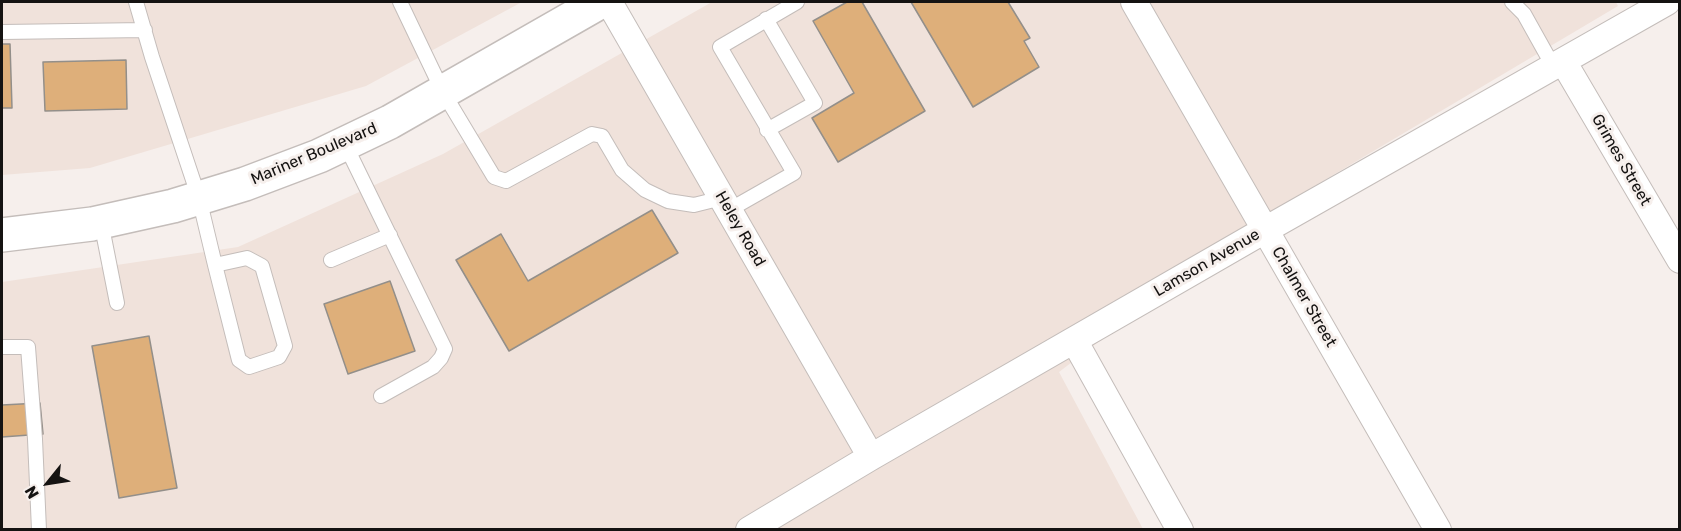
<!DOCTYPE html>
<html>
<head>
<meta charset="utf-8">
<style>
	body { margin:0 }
	#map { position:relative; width:1681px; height:531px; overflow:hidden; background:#f6efec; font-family:Rubik,sans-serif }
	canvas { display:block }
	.frame { position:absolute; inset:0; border:3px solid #151312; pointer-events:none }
	.north { position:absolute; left:18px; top:453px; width:60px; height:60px; -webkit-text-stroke:4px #f6efec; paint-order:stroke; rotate:240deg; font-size:16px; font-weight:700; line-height:24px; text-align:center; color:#151312 }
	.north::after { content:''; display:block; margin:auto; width:21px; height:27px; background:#151312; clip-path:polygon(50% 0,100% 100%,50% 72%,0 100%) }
</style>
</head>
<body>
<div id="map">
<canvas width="1681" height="531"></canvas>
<div class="frame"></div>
<div class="north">N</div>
</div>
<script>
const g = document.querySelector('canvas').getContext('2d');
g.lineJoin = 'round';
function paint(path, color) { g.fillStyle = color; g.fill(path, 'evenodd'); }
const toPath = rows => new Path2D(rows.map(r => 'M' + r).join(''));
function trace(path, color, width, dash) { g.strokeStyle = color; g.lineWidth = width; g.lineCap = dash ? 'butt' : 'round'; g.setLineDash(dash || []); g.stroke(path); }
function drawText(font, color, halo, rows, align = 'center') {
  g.font = font + ' Rubik,sans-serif'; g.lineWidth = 6; g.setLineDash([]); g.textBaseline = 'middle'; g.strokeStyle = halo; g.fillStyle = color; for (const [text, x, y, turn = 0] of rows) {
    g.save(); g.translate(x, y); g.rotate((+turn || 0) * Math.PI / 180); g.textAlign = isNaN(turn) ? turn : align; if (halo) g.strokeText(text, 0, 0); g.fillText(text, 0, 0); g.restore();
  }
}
paint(toPath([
	[2,2,522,2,366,86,90,168,2,175],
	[712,2,1616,2,1618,6,1264,216,1059,372,1143,529,2,529,2,282,238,247,443,154]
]), '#f0e2db');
const building = toPath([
	[847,2,862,2,925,111,838,162,812,118,854,93,813,21,847,2],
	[911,2,1008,2,1030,38,1024,41,1039,67,973,107,911,2],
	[2,44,10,44,12,108,2,108,2,44],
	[126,60,127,109,45,111,43,62,126,60],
	[652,210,678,253,509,351,456,260,501,234,528,281,652,210],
	[390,281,415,351,348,374,324,304,390,281],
	[149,336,177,488,119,498,92,346,149,336],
	[40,403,43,434,2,437,2,405,40,403]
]);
paint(building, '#deaf7a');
trace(building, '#938f8a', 1.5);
const service = toPath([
	[136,2,152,57,199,198,215,265,239,360,249,367,279,357,285,346,262,266,247,258,215,265],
	[400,2,443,92,494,177,506,181,592,134,602,136,622,170,645,190,668,201,694,205,722,198],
	[1512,2,1524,14,1553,66],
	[766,19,815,103,767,130],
	[2,32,145,30],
	[345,144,445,349,441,358,433,367,381,396],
	[729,210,794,173,720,47,797,2],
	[101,222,117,303],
	[331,260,390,235],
	[2,347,28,347,35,439,39,530]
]);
const minor = toPath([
	[609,2,871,457],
	[1134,2,1438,530],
	[1563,61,1680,260],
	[1074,340,1180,530],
	[749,530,871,457,1265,230,1667,2]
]);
const secondary = toPath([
	[2,235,92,224,173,206,245,184,319,156,390,122,600,2]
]);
trace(service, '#c4bdba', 16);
trace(minor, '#c4bdba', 28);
trace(secondary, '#c4bdba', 36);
trace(service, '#fff', 14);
trace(minor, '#fff', 26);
trace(secondary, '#fff', 33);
drawText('16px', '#151312', '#f6efec', [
	["Mariner Boulevard",314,154,-23],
	["Grimes Street",1621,160,60],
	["Heley Road",740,229,60],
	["Lamson Avenue",1207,263,-30],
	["Chalmer Street",1304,297,60]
]);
</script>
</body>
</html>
